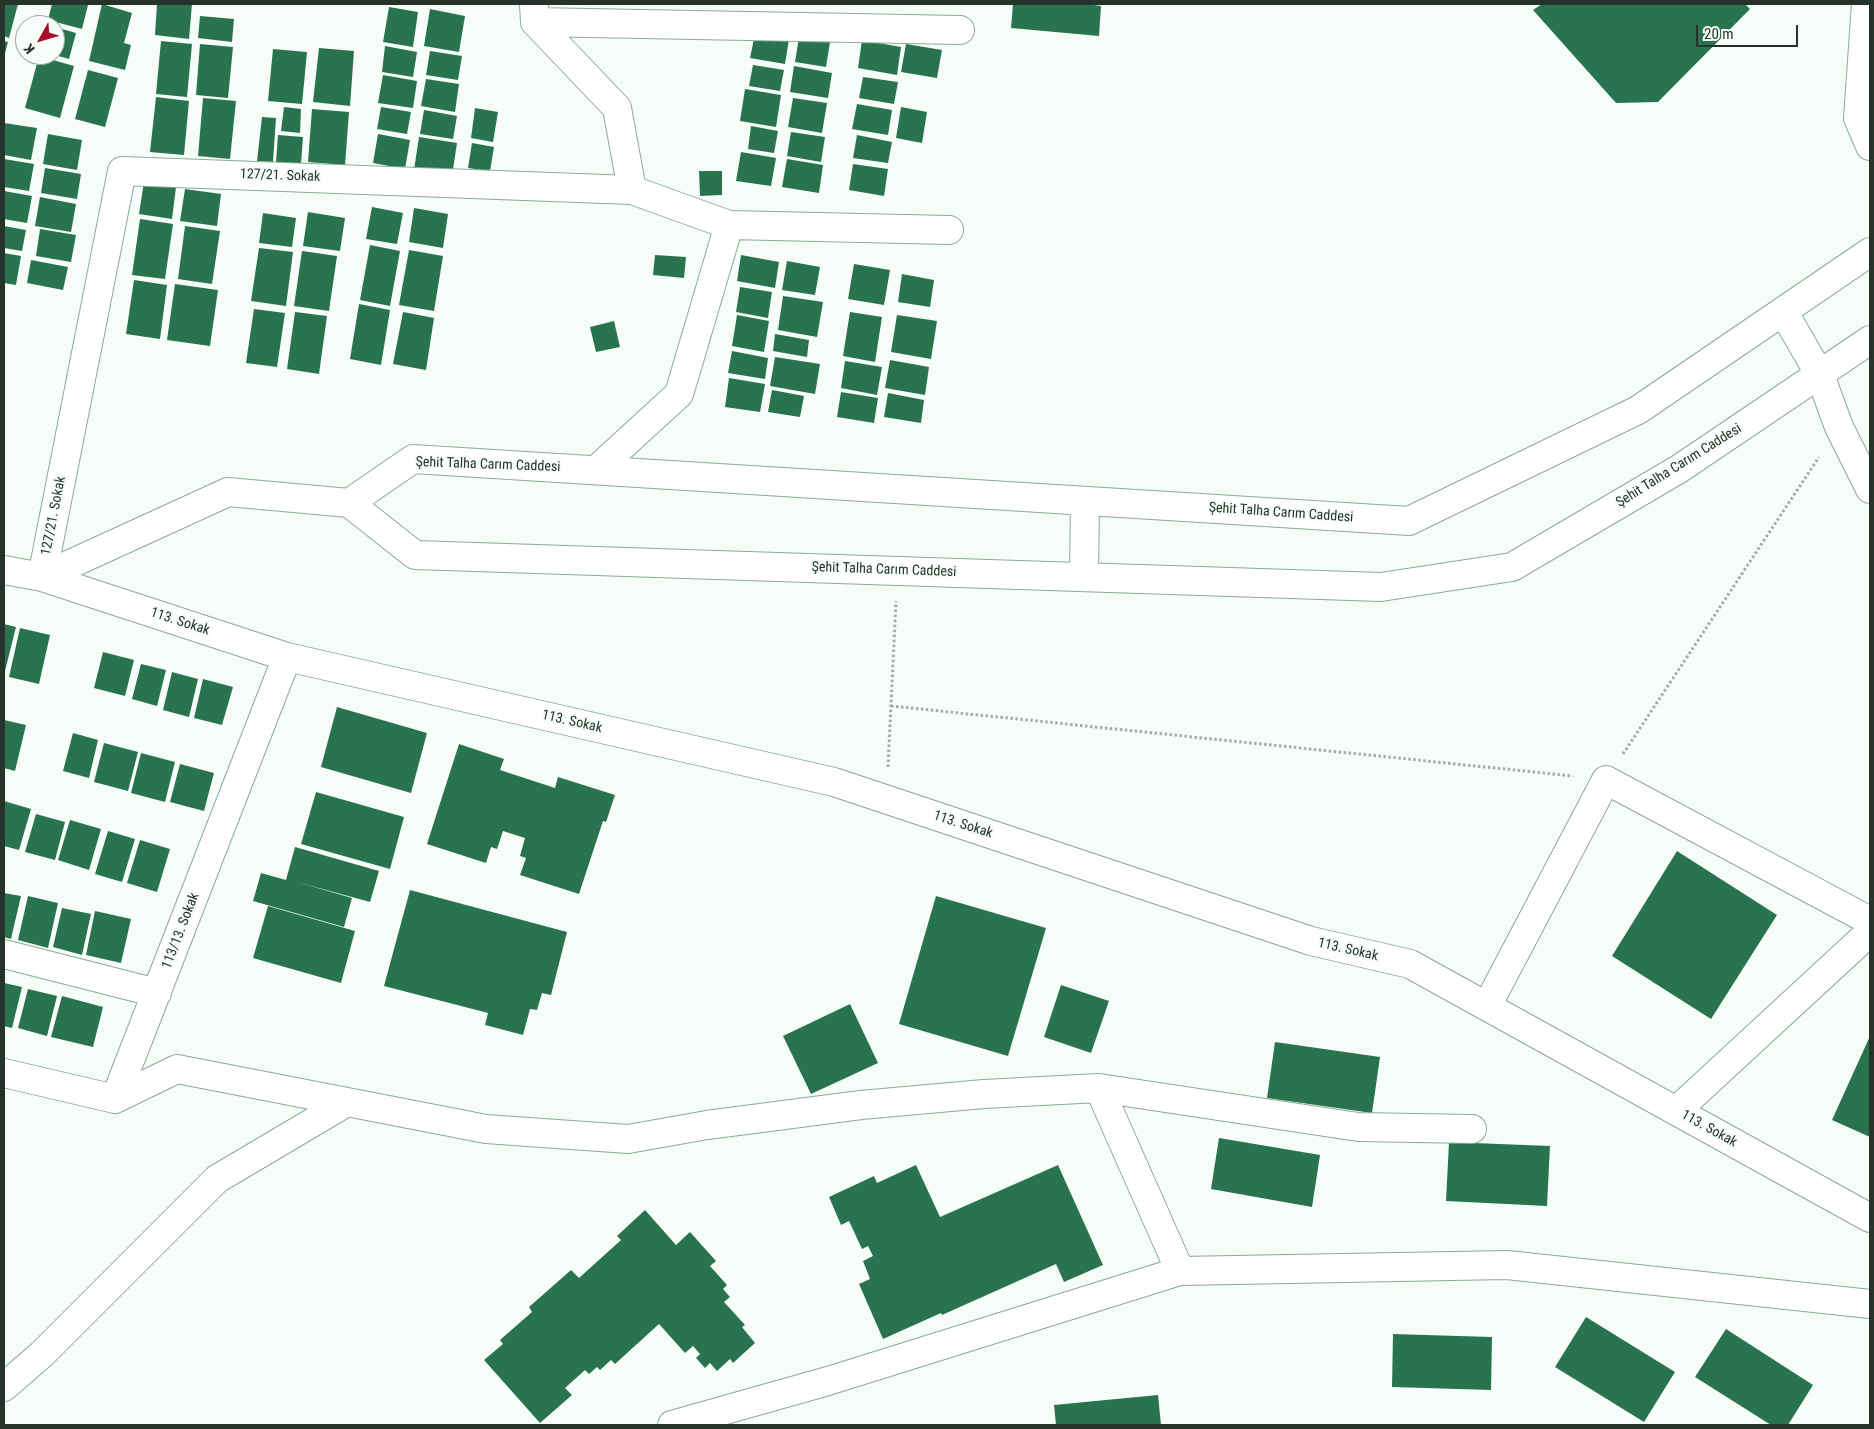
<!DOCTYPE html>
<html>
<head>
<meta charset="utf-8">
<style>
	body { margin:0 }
	#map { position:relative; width:1874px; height:1429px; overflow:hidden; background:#f6fdf9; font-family:"Roboto Condensed",sans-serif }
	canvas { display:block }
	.frame { position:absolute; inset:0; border:5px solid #25332a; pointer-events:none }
	.north { position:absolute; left:15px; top:15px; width:50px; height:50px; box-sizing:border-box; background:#f6fdf9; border:1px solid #a2aca6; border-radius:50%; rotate:231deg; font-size:14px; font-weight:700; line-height:20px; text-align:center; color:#25332a }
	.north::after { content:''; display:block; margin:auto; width:18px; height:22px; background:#a70f26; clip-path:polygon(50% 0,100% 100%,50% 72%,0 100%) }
	.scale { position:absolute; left:1696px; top:25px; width:102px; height:22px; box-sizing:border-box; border:2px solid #25332a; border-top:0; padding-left:6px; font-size:15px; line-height:18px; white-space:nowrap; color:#25332a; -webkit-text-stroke:4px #f6fdf9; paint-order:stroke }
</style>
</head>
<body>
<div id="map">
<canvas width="1874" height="1429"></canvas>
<div class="frame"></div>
<div class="north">K</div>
<div class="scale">20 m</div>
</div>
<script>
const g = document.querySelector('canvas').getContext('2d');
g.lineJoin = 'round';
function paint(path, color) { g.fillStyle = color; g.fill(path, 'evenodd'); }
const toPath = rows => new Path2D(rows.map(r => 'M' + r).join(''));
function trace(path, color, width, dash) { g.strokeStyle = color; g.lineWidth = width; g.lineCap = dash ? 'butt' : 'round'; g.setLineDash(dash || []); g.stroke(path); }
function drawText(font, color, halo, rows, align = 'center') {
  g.font = font + ' "Roboto Condensed",sans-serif'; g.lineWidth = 5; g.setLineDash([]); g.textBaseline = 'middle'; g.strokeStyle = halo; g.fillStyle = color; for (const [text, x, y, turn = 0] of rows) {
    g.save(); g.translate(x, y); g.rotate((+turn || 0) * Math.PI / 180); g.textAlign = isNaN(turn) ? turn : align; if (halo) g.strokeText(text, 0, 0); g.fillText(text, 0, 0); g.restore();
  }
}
paint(toPath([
	[4,4,18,4,9,38,4,36],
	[52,4,88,5,82,29,48,20],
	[102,4,132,13,124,43,131,45,125,70,89,61],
	[157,4,192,4,189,39,155,35],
	[1013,4,1094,4,1094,5,1101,6,1099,36,1011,28],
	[1542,4,1745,4,1750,9,1658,102,1616,103,1533,10],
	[389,7,418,12,413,47,383,42],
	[430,9,465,16,459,52,424,46],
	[200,16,234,19,232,42,198,38],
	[55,27,76,33,69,59,55,55],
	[800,31,831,36,826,67,795,62],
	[755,34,789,39,785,64,750,58],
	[862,40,901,47,897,75,858,68],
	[4,41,8,42,4,57],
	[161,41,192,44,187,97,156,94],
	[200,44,233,47,228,98,196,95],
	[906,44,942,50,937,78,901,72],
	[385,46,417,52,413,77,382,72],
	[319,48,354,51,350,106,313,102],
	[273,49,307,52,302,104,268,101],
	[430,51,462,56,458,80,426,75],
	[39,56,74,66,60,118,25,108],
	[753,65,784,70,780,91,749,86],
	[794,66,832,73,828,98,790,92],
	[88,70,118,78,105,127,75,119],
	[383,75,417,81,413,108,378,103],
	[863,77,898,82,894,104,859,98],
	[426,79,459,84,455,112,421,106],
	[745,89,781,95,776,127,740,121],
	[156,97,189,101,184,155,150,152],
	[203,98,236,101,230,159,198,156],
	[793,98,827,103,822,133,788,127],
	[857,104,892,110,888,135,852,129],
	[284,107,301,109,300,133,281,131],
	[381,107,411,112,407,134,377,129],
	[901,107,927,112,922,143,896,138],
	[475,108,498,112,493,142,471,138],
	[312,109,349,112,345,165,308,162],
	[424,110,457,116,453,139,420,134],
	[262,117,276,118,273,162,257,161],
	[4,123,37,128,31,160,4,155],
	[751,126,778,131,774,153,748,149],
	[791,132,825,137,821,162,787,156],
	[48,134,82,140,77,170,43,164],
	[378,134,410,140,405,169,373,163],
	[278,135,303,137,301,164,276,162],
	[857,135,892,142,888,163,853,158],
	[419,137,457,143,452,176,414,170],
	[472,143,494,147,490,171,468,168],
	[741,152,776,158,771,186,736,181],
	[4,159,34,164,29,191,4,187],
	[787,159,823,165,819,193,782,187],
	[853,164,888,169,884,196,849,190],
	[45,168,81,174,77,199,41,193],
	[699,171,722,171,722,195,700,196],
	[144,182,176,187,172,219,139,214],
	[185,189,221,194,217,226,180,221],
	[4,191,32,196,27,223,4,219],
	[40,197,76,204,71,232,35,226],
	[372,207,403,213,397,244,366,239],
	[414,208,448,214,443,248,409,242],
	[308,212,345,218,340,251,303,246],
	[263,213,296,218,292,247,259,243],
	[140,219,173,224,165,279,132,275],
	[4,226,26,230,22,251,4,248],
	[185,226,220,231,212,284,178,279],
	[40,229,76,235,71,262,36,256],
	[370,245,400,251,390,306,360,300],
	[259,248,293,252,286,306,251,301],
	[409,250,443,256,434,311,399,305],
	[302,251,337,256,329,311,294,306],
	[4,253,21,256,16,285,4,283],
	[655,255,686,257,684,278,653,275],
	[741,255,779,262,775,288,737,281],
	[31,260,68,267,63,290,27,283],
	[787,261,820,267,815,295,782,290],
	[854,264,890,270,884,305,848,299],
	[902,274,934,280,930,307,898,302],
	[134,280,167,285,160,339,126,334],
	[175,284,218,290,210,346,167,340],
	[740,287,772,292,768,318,736,312],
	[783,296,823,302,817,337,778,330],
	[359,304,390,310,381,365,350,359],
	[254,309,285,313,277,367,246,363],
	[295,312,327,316,319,374,287,369],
	[403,312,434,318,426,370,393,364],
	[850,312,882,317,875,362,843,356],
	[737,315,769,321,764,352,732,346],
	[897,315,937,321,931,359,891,352],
	[614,321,620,347,596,352,590,327],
	[775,334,809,340,807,357,773,351],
	[732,351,768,358,765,379,728,373],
	[775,357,820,364,815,394,770,386],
	[890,360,929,367,925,395,885,388],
	[845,361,882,367,877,395,841,388],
	[729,378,765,384,760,412,725,407],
	[772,390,804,396,800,417,768,412],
	[841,392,878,398,874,423,837,417],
	[888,393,924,400,921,423,884,417],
	[4,624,16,627,4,675],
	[20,628,50,635,39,684,9,677],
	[103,652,134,660,125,696,94,688],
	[141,664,166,670,157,706,132,699],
	[172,672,198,679,189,717,163,710],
	[203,679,233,687,222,725,194,718],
	[337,707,427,733,411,793,321,767],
	[4,720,26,725,15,771,4,768],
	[73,733,98,740,89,778,63,771],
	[104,743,138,752,128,791,94,782],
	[459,744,504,759,500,770,555,788,558,777,615,795,606,822,603,821,579,894,520,875,526,858,520,856,525,838,503,831,497,849,491,847,486,863,427,844],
	[141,753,175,762,165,802,131,793],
	[180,764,214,773,204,811,170,802],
	[316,792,404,817,390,869,301,844],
	[4,801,31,809,19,850,4,846],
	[36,814,65,822,55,860,25,852],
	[70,820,101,829,89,870,58,860],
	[108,831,135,839,122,882,95,874],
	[140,840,170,849,157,892,127,883],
	[295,847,379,871,370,902,297,882,352,898,344,927,253,901,261,873,286,880],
	[1677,851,1777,915,1711,1019,1612,956],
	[410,890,567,932,551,995,542,993,537,1010,530,1009,523,1035,485,1025,488,1013,384,986],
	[4,893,21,896,11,939,4,937],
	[28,896,58,903,48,948,18,940],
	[936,896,1046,928,1008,1056,899,1024],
	[268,906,355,931,341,983,253,958],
	[62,908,91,914,82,955,53,947],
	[95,911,131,919,121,963,86,955],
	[4,983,22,987,12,1028,4,1026],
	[1061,985,1109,1001,1091,1053,1044,1037],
	[28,989,57,996,47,1036,18,1028],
	[62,996,103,1007,93,1047,51,1037],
	[850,1004,878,1063,811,1094,783,1036],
	[1870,1036,1870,1137,1832,1120],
	[1275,1042,1380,1057,1372,1113,1267,1098],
	[1219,1138,1320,1155,1312,1207,1211,1189],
	[1449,1142,1550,1146,1547,1206,1446,1201],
	[916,1165,940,1217,1058,1165,1103,1265,1064,1282,1056,1264,942,1315,941,1313,883,1339,859,1284,870,1279,863,1261,873,1256,868,1246,862,1249,849,1221,841,1225,829,1197,874,1176,877,1183],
	[645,1210,676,1245,690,1232,716,1261,710,1266,727,1285,723,1289,730,1297,724,1302,745,1325,742,1327,755,1343,733,1363,730,1359,717,1371,710,1363,705,1368,696,1358,700,1354,693,1346,685,1353,659,1324,615,1364,611,1360,600,1370,597,1367,589,1374,585,1370,565,1388,572,1395,540,1423,484,1360,503,1344,500,1340,532,1312,529,1307,571,1270,579,1278,621,1240,617,1236],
	[1586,1317,1675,1372,1644,1422,1555,1367],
	[1726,1329,1813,1385,1788,1425,1771,1425,1695,1377],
	[1393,1334,1492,1337,1491,1390,1392,1387],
	[1158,1395,1161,1425,1056,1425,1054,1405]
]), '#29744e');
const minor = toPath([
	[1866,4,1858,118,1870,146],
	[535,22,960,30],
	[632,190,729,225,949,230],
	[1820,375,1839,427,1870,489],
	[596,470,679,394,729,225],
	[4,570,42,577,287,657,834,782,1311,941,1410,964,1870,1218],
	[42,577,122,171,632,190,617,108,535,22,534,4],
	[4,954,157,993],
	[1487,1006,1606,780,1870,921],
	[4,1073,115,1099,287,657],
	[1099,1088,1180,1271],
	[115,1099,177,1069,486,1129,628,1139,707,1125,861,1105,984,1094,1099,1088,1358,1127,1472,1129],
	[1676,1111,1870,932],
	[4,1387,42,1354,217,1179,347,1102],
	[672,1425,828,1381,1180,1271,1507,1265,1870,1304]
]);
const tertiary = toPath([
	[1783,311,1820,375],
	[349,503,413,459,1409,521,1638,410,1870,252],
	[349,503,415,555,1381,587,1512,567,1679,469,1870,340],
	[42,577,228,492,349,503],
	[1084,577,1085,501]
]);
trace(minor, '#88ac96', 30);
trace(tertiary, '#88ac96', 30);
trace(toPath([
	[891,706,1573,776],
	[1623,754,1819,457],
	[888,767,896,601]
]), '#a3ada7', 3, [2.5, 2.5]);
trace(minor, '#fff', 28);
trace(tertiary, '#fff', 28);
drawText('14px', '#25332a', '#f6fdf9', [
	["127/21. Sokak",280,176,2],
	["Şehit Talha Carım Caddesi",488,465,2],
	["Şehit Talha Carım Caddesi",1679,466,-32],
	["Şehit Talha Carım Caddesi",1281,513,4],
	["127/21. Sokak",54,516,-79],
	["Şehit Talha Carım Caddesi",884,570,2],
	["113. Sokak",180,622,18],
	["113. Sokak",572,722,13],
	["113. Sokak",963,825,18],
	["113/13. Sokak",181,931,-69],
	["113. Sokak",1348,950,13],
	["113. Sokak",1709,1129,29]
]);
</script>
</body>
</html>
